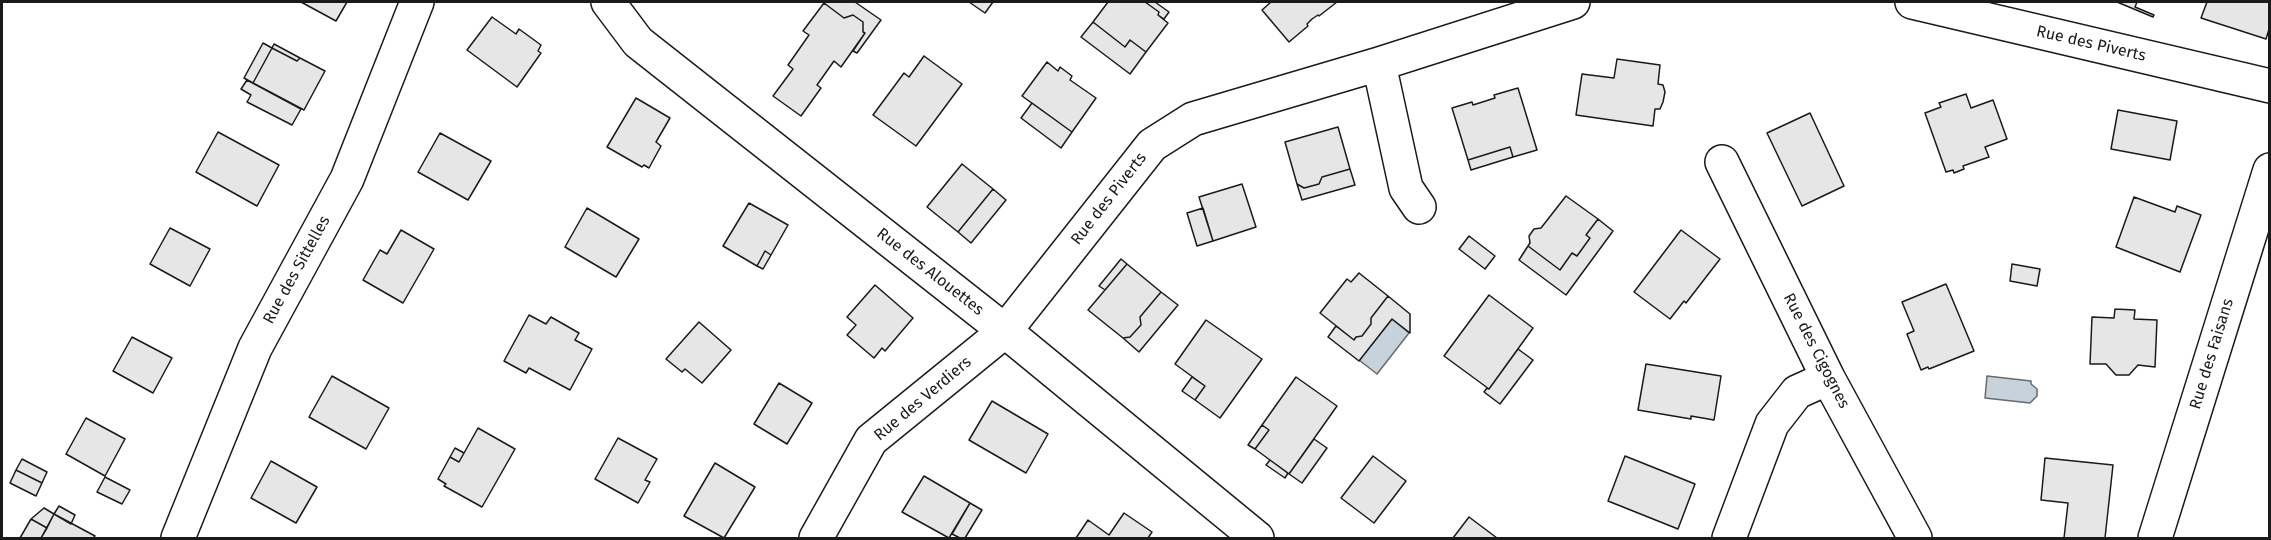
<!DOCTYPE html>
<html>
<head>
<meta charset="utf-8">
<style>
	body { margin:0 }
	#map { position:relative; width:2271px; height:540px; overflow:hidden; background:#fff; font-family:"Fira Sans",sans-serif }
	canvas { display:block }
	.frame { position:absolute; inset:0; border:3px solid #1a1a1a; pointer-events:none }
</style>
</head>
<body>
<div id="map">
<canvas width="2271" height="540"></canvas>
<div class="frame"></div>
</div>
<script>
const g = document.querySelector('canvas').getContext('2d');
g.lineJoin = 'round';
function paint(path, color) { g.fillStyle = color; g.fill(path, 'evenodd'); }
const toPath = rows => new Path2D(rows.map(r => 'M' + r).join(''));
function trace(path, color, width, dash) { g.strokeStyle = color; g.lineWidth = width; g.lineCap = dash ? 'butt' : 'round'; g.setLineDash(dash || []); g.stroke(path); }
function drawText(font, color, halo, rows, align = 'center') {
  g.font = font + ' "Fira Sans",sans-serif'; g.lineWidth = 4.5; g.setLineDash([]); g.textBaseline = 'middle'; g.strokeStyle = halo; g.fillStyle = color; for (const [text, x, y, turn = 0] of rows) {
    g.save(); g.translate(x, y); g.rotate((+turn || 0) * Math.PI / 180); g.textAlign = isNaN(turn) ? turn : align; if (halo) g.strokeText(text, 0, 0); g.fillText(text, 0, 0); g.restore();
  }
}
const water = toPath([
	[1392,319,1409,333,1377,374,1359,360,1392,319],
	[1987,376,2031,381,2031,384,2037,389,2037,396,2030,403,1985,398,1987,376]
]);
paint(water, '#c6d2dc');
trace(water, '#6a6a6a', 1.5);
const building = toPath([
	[301,2,347,2,336,21,301,2],
	[825,2,855,2,881,20,857,53,853,51,865,33,863,32,863,22,853,15,844,18,824,3,825,2],
	[969,2,993,2,985,13,969,2],
	[1108,2,1145,2,1159,12,1158,15,1168,23,1146,52,1130,40,1125,47,1093,22,1108,2],
	[1145,2,1155,2,1169,12,1164,19,1158,15,1159,12,1145,2],
	[1271,2,1337,2,1319,16,1318,15,1312,19,1307,24,1308,26,1289,42,1262,10,1271,2],
	[2117,2,2137,2,2135,7,2154,15,2153,17,2117,2],
	[2207,2,2270,2,2270,26,2266,39,2201,18,2207,2],
	[824,3,844,18,853,15,863,22,863,32,865,33,841,67,834,61,817,85,821,88,801,116,773,96,793,69,788,65,809,35,803,31,824,3],
	[492,17,516,34,519,29,541,45,538,51,541,53,517,87,467,50,492,17],
	[1093,22,1125,47,1130,40,1146,52,1130,74,1081,37,1093,22],
	[263,43,272,48,253,83,244,78,263,43],
	[274,44,300,58,297,61,272,48,274,44],
	[272,48,297,61,300,58,325,71,304,110,253,83,272,48],
	[924,56,962,84,916,146,873,115,904,73,909,77,924,56],
	[1617,59,1660,65,1658,84,1663,85,1665,92,1663,102,1660,109,1655,109,1653,126,1576,115,1582,74,1614,78,1617,59],
	[1047,62,1058,71,1060,67,1072,76,1070,80,1096,98,1072,132,1022,96,1047,62],
	[247,80,301,109,292,125,247,102,251,95,241,89,247,80],
	[1518,88,1537,150,1513,157,1510,147,1468,160,1452,108,1472,102,1473,105,1495,98,1494,95,1518,88],
	[1966,94,1971,108,1993,100,2007,139,1985,147,1989,157,1963,166,1964,169,1954,173,1953,170,1946,172,1925,113,1941,107,1939,103,1966,94],
	[636,98,670,118,656,142,661,146,649,168,644,165,642,167,607,147,636,98],
	[1032,103,1072,132,1061,148,1021,118,1032,103],
	[2118,110,2177,121,2170,160,2111,149,2118,110],
	[1810,113,1844,186,1802,206,1767,133,1810,113],
	[1338,127,1350,169,1322,177,1319,184,1304,188,1297,184,1285,142,1338,127],
	[218,132,279,165,257,206,196,172,218,132],
	[440,133,491,161,468,200,418,172,440,133],
	[1510,147,1513,157,1471,170,1468,160,1510,147],
	[962,164,993,189,958,232,927,207,962,164],
	[1350,169,1355,185,1302,200,1297,184,1304,188,1319,184,1322,177,1350,169],
	[1242,184,1256,227,1213,241,1199,197,1242,184],
	[993,189,1006,200,971,243,958,232,993,189],
	[1566,196,1598,219,1586,235,1590,238,1577,256,1572,253,1560,270,1528,246,1530,243,1529,236,1534,229,1541,228,1566,196],
	[2134,197,2175,212,2177,206,2201,215,2180,272,2116,247,2134,197],
	[749,203,788,225,771,255,765,251,757,266,723,246,749,203],
	[587,208,639,239,616,277,565,247,587,208],
	[1203,208,1213,241,1197,246,1187,213,1203,208],
	[1598,219,1613,231,1566,295,1519,260,1528,246,1560,270,1572,253,1577,256,1590,238,1586,235,1598,219],
	[170,228,210,249,190,286,150,264,170,228],
	[401,230,434,249,403,303,363,280,380,250,387,254,401,230],
	[1681,230,1720,259,1686,303,1684,301,1670,319,1634,292,1681,230],
	[1469,236,1495,256,1485,269,1459,249,1469,236],
	[765,251,771,255,763,269,757,266,765,251],
	[1121,259,1127,264,1105,290,1099,286,1121,259],
	[1127,264,1161,292,1140,317,1141,325,1130,337,1123,338,1088,310,1127,264],
	[2012,264,2040,269,2037,286,2010,281,2012,264],
	[1359,273,1388,296,1371,318,1371,324,1362,336,1356,337,1354,340,1320,313,1347,279,1351,282,1359,273],
	[1946,284,1974,351,1929,369,1928,367,1921,370,1907,334,1914,331,1902,302,1946,284],
	[875,285,913,318,885,351,882,348,874,358,847,335,856,325,847,317,875,285],
	[1161,292,1178,305,1139,352,1123,338,1130,337,1141,325,1140,317,1161,292],
	[1489,295,1533,328,1489,389,1444,356,1489,295],
	[1388,296,1410,314,1410,333,1392,319,1359,361,1328,337,1336,326,1354,340,1356,337,1362,336,1371,324,1371,318,1388,296],
	[2115,309,2135,310,2134,319,2157,320,2155,367,2138,365,2129,375,2116,375,2106,364,2090,364,2092,317,2114,318,2115,309],
	[529,315,546,324,551,317,579,333,575,340,592,349,570,390,529,368,526,373,504,361,529,315],
	[1206,320,1262,359,1220,418,1195,400,1205,386,1175,364,1206,320],
	[699,322,731,350,702,383,685,369,682,372,666,359,699,322],
	[132,337,172,358,153,393,113,371,132,337],
	[1518,349,1533,360,1500,404,1484,392,1487,388,1489,389,1518,349],
	[1646,364,1721,376,1714,420,1691,416,1691,419,1638,410,1646,364],
	[332,376,389,408,366,449,309,417,332,376],
	[1192,377,1205,386,1195,400,1182,391,1192,377],
	[1296,377,1337,406,1289,474,1255,449,1269,430,1262,425,1296,377],
	[779,383,812,403,787,444,754,424,779,383],
	[992,401,1048,434,1026,473,969,440,992,401],
	[86,418,125,439,105,476,66,454,86,418],
	[1262,425,1269,430,1255,449,1248,445,1262,425],
	[478,428,515,449,482,507,444,486,446,484,438,479,450,457,459,462,478,428],
	[618,438,657,459,645,480,650,482,638,503,595,479,618,438],
	[1314,439,1327,448,1302,483,1289,474,1314,439],
	[455,448,464,453,459,462,450,457,455,448],
	[1373,456,1406,481,1374,523,1341,498,1373,456],
	[1625,456,1695,484,1678,529,1608,501,1625,456],
	[2045,458,2113,465,2105,538,2064,538,2068,503,2041,500,2045,458],
	[22,459,47,472,42,483,16,470,22,459],
	[1270,460,1288,473,1285,478,1266,465,1270,460],
	[271,461,317,487,296,523,251,498,271,461],
	[715,463,755,487,724,538,684,516,715,463],
	[16,470,42,483,36,496,10,483,16,470],
	[924,476,970,503,949,538,902,512,924,476],
	[105,477,130,490,122,504,97,492,105,477],
	[970,503,982,510,965,538,960,538,952,534,970,503],
	[59,506,75,515,71,524,54,514,59,506],
	[44,508,54,514,47,528,31,519,44,508],
	[1124,513,1152,532,1148,538,1076,538,1088,520,1109,535,1124,513],
	[54,514,95,536,93,538,41,538,54,514],
	[1469,517,1497,538,1453,538,1469,517],
	[31,519,47,528,41,538,20,538,31,519]
]);
paint(building, '#e6e6e6');
trace(building, '#1a1a1a', 1.5);
const minor = toPath([
	[608,2,638,42,1005,331,1257,538],
	[1912,2,2270,86],
	[1379,64,1406,188,1419,207],
	[1722,162,1828,378,1915,538],
	[178,538,255,348,347,179,417,2],
	[816,538,871,440,1005,331,1152,145,1193,119,1379,64,1573,2],
	[1729,538,1772,424,1797,392,1828,378],
	[2155,538,2270,170]
]);
trace(minor, '#1a1a1a', 36);
trace(minor, '#fff', 33);
drawText('16px', '#1a1a1a', '#fff', [
	["Rue des Piverts",2091,44,13],
	["Rue des Piverts",1109,199,-52],
	["Rue des Sittelles",297,270,-61],
	["Rue des Alouettes",930,272,38],
	["Rue des Cigognes",1816,351,63],
	["Rue des Faisans",2212,354,-73],
	["Rue des Verdiers",923,399,-40]
]);
</script>
</body>
</html>
